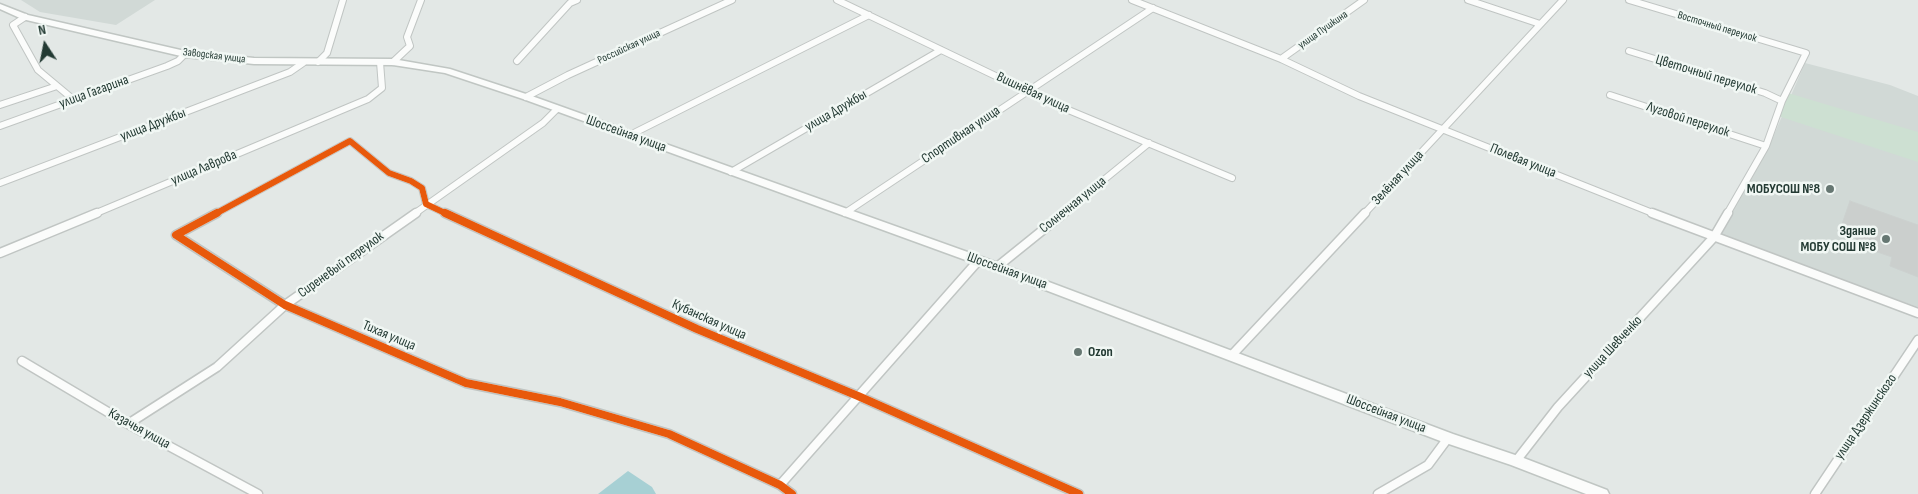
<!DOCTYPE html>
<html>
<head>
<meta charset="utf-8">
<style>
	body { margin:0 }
	#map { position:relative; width:1918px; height:494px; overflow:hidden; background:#e3e8e6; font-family:"Sofia Sans Condensed",sans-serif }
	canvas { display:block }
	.north { position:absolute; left:20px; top:20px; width:50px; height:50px; -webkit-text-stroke:4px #f1f7f4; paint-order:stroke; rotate:349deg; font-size:14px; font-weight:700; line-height:20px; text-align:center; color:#233a33 }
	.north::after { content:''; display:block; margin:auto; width:18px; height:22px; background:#233a33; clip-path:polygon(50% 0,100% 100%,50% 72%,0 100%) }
</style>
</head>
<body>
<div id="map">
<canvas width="1918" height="494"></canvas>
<div class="north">N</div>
</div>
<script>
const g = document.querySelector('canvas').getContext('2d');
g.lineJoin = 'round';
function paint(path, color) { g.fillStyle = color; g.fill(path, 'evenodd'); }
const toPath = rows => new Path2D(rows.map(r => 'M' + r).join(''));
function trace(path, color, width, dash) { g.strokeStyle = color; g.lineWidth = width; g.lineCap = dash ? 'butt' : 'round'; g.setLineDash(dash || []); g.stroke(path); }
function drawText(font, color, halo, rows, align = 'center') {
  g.font = font + ' "Sofia Sans Condensed",sans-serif'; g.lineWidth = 5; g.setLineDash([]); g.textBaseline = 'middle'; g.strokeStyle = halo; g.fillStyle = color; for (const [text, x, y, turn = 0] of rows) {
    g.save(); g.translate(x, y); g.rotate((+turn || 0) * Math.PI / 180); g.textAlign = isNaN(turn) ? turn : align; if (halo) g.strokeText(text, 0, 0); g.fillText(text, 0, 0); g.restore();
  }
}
paint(toPath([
	[21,0,155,0,116,25,40,12],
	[1805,63,1890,85,1918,96,1918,307,1716,235,1770,144]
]), '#d1d9d6');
paint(toPath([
	[1788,93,1918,132,1918,162,1778,116]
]), '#cde0d2');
paint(toPath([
	[628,471,652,487,656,494,598,494]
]), '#a7d0d4');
const building = toPath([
	[1850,201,1918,225,1918,277,1890,266,1892,257,1854,244,1856,235,1840,230,1850,201]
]);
paint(building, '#cbcfcd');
trace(building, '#ccd1cf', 1);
const minorFar1 = toPath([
	[837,0,1054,104,1232,178],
	[1132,0,1281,59,1359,96,1655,214],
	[1468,0,1540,24],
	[1629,0,1806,53,1782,101,1766,146,1727,214],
	[25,17,13,25,38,70,74,100],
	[1629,51,1765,93,1782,101],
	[1281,59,1364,0],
	[517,61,570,3,577,0],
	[318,62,327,53,343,0],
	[393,62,410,46,407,37,421,0],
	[1610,95,1766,146],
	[526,97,568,75,732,0],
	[0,105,57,86],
	[0,126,167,66,178,61,185,54],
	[630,135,869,15],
	[731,172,941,50],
	[0,183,290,72,303,63],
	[845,213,1153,8],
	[94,214,368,99,382,88,380,62],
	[215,214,350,141,389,173,411,181,422,188,426,204,447,214],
	[414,214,543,123,557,109],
	[1062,214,1149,143],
	[1364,214,1563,0]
]);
const minor = toPath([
	[217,213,176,235,285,305,466,383,560,402,669,434,780,485,792,494],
	[445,213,697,329,858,396,1079,494],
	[1652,213,1918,313],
	[0,253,97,213],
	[997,267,1064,213],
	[1232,355,1365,213],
	[22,361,128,424,258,494],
	[128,424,217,367,285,305,416,213],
	[1516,461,1558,407,1714,237,1728,213],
	[780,485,978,261],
	[1378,494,1428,465,1448,438],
	[1815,494,1918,340]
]);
const secondary = toPath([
	[0,4,28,15,185,51,254,58,393,59,450,69,529,95,1001,264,1453,434,1521,457,1607,490,1609,494,1586,494,1511,465,1443,442,993,270,523,99,445,73,393,65,254,64,185,57,22,19,0,9,0,4]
]);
trace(minorFar1, '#c0c5c3', 8);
trace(minor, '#c0c5c3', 11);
trace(secondary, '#c0c6c3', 3);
trace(minorFar1, '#fbfcfb', 6);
trace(minor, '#fbfcfb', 8);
paint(secondary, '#fbfcfb');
trace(toPath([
	[215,214,350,141,389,173,411,181,422,188,426,204,447,214]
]), '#e8590c', 6);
trace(toPath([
	[217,213,176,235,285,305,466,383,560,402,669,434,780,485,792,494],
	[445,213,697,329,858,396,1079,494]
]), '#e8590c', 8);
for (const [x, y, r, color] of [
	[1830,189,5,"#667772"],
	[1886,239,5,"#667772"],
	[1078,352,5,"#667772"]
]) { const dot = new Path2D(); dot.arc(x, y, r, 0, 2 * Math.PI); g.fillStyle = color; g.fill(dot); trace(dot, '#f1f7f4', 2); }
drawText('11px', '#233a33', '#f1f7f4', [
	["Восточный переулок",1717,27,17],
	["улица Пушкина",1323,30,-35],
	["Российская улица",629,47,-25],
	["Заводская улица",214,56,7]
]);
drawText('14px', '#233a33', '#f1f7f4', [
	["Цветочный переулок",1706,75,17],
	["улица Гагарина",94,92,-20],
	["Вишнёвая улица",1033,93,25],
	["улица Дружбы",836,111,-30],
	["Луговой переулок",1688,120,18],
	["улица Дружбы",153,125,-21],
	["Шоссейная улица",626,134,20],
	["Спортивная улица",961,135,-34],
	["Полевая улица",1523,161,22],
	["улица Лаврова",204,168,-23],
	["Зелёная улица",1398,178,-47],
	["Солнечная улица",1073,205,-39],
	["Сиреневый переулок",341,265,-36],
	["Шоссейная улица",1007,271,20],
	["Кубанская улица",709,320,24],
	["Тихая улица",389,336,23],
	["улица Шевченко",1613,347,-47],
	["Шоссейная улица",1386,414,21],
	["улица Дзержинского",1866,417,-56],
	["Казачья улица",139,429,29]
]);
drawText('bold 14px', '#233a33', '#f1f7f4', [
	["МОБУСОШ №8",1820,189],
	["Здание",1876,231],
	["МОБУ СОШ №8",1876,247],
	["Ozon",1088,352,"left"]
], 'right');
</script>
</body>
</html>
